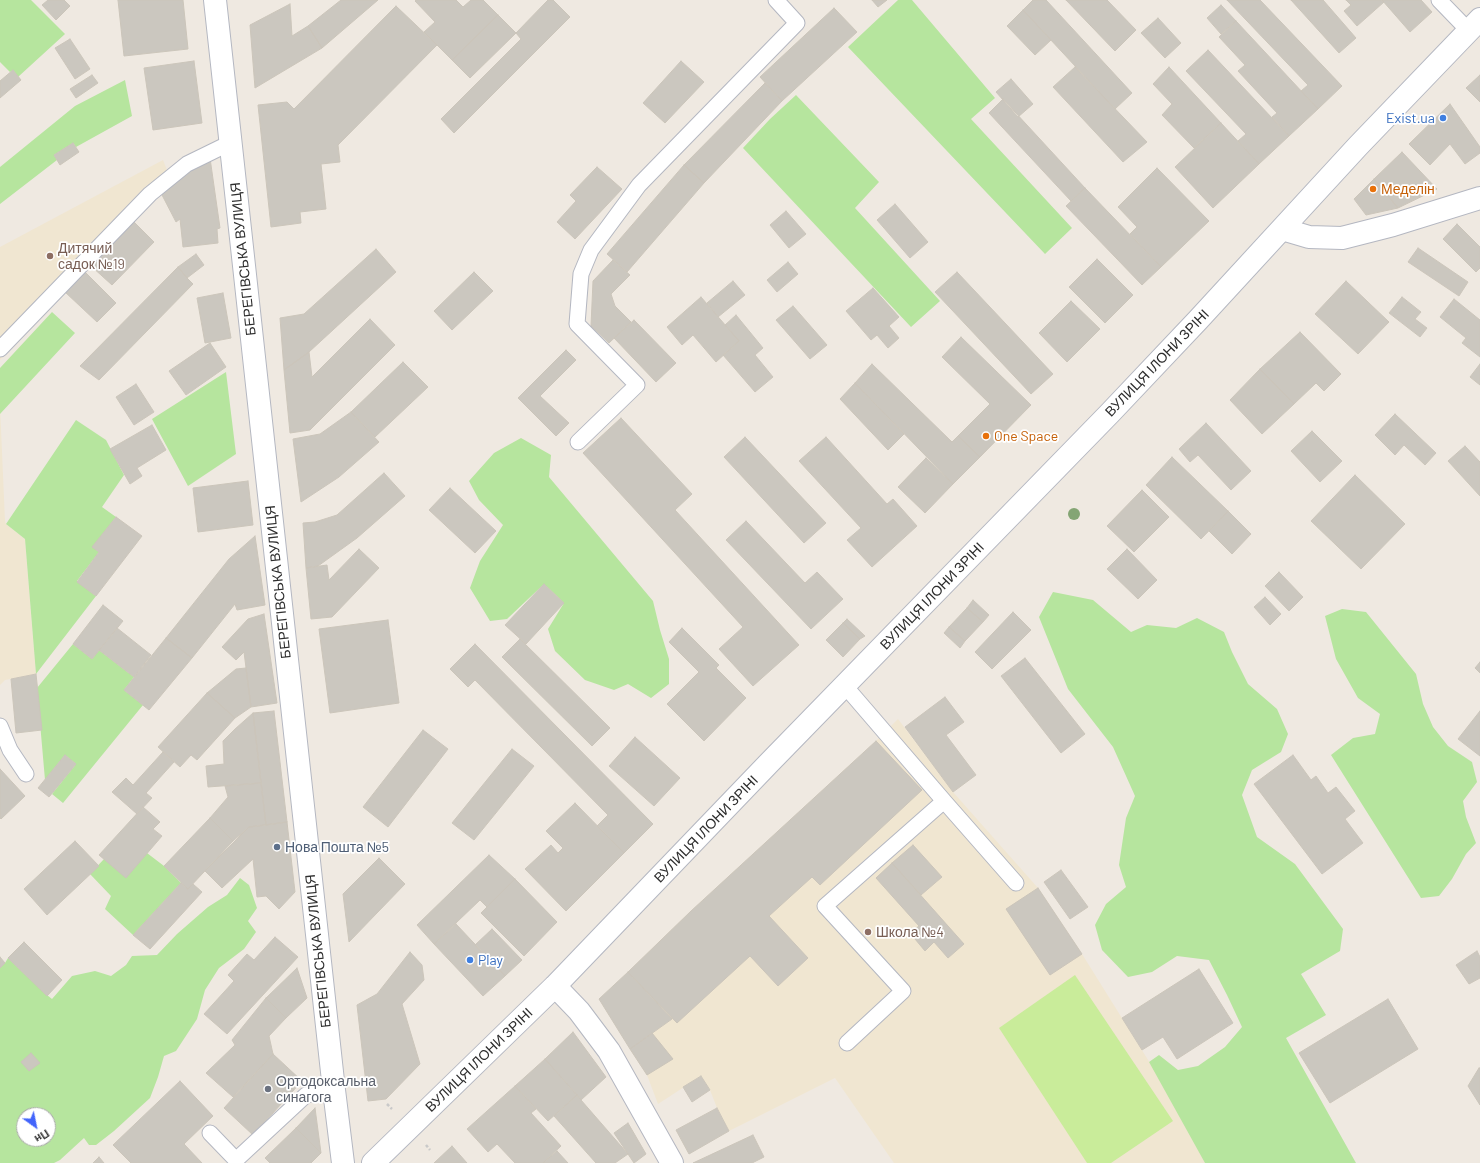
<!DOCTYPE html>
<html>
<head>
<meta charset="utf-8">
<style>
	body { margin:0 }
	#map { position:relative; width:1480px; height:1163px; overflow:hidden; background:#efe9e1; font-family:Barlow,sans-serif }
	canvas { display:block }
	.north { position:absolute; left:16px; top:1107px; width:40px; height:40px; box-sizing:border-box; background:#fff; border:1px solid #ababab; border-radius:50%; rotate:147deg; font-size:11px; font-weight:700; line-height:16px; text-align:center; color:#2e2e2e }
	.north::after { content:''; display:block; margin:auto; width:14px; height:18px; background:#4264fb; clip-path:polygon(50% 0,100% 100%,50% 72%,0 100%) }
</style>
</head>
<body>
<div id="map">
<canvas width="1480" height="1163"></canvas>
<div class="north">Пн</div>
</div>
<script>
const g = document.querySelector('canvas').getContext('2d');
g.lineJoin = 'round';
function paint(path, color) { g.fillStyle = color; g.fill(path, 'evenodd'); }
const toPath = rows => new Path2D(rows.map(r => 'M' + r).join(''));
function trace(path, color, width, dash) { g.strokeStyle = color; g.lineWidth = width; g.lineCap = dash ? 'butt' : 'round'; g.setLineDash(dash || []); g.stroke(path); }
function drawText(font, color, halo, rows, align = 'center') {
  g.font = font + ' Barlow,sans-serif'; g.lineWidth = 3.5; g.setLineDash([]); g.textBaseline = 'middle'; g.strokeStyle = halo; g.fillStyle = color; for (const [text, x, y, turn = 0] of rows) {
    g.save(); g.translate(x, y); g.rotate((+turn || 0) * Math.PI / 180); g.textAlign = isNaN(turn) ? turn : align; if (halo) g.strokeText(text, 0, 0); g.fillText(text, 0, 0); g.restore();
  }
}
paint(toPath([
	[163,160,173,185,161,193,0,360,0,247],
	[0,406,5,521,6,524,25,539,36,674,5,680,0,685],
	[898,719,953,792,1038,888,1082,954,1178,1108,1206,1163,894,1163,835,1078,729,1131,717,1108,710,1090,701,1076,658,1104,647,1075,630,1049,672,1019,628,972,691,911,876,741]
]), '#f0e6d1');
paint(toPath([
	[0,0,31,0,65,34,18,77,13,70,10,72,0,62],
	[898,0,912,0,995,98,971,119,1072,228,1045,254,848,47],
	[125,80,132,116,76,147,73,143,54,155,57,160,0,204,0,167,75,106],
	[796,95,879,182,855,208,940,301,911,327,743,148,770,119],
	[52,312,75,333,0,414,0,368],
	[226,372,236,454,188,486,152,419],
	[76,420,106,440,124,475,102,507,116,517,93,547,99,552,77,581,96,596,36,674,25,539,6,524],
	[521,438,551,455,549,477,653,601,660,630,669,659,669,684,651,698,628,684,614,690,585,680,555,651,548,629,564,603,544,584,507,619,490,621,470,588,480,561,503,525,479,500,469,481,494,453],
	[1053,592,1093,600,1131,632,1147,625,1176,628,1197,618,1224,632,1232,652,1248,684,1277,709,1288,734,1281,752,1252,770,1242,795,1257,837,1295,864,1343,929,1340,951,1301,974,1326,1015,1286,1038,1356,1163,1205,1163,1149,1062,1159,1055,1178,1070,1198,1066,1225,1047,1242,1027,1227,995,1209,960,1177,956,1152,972,1128,977,1102,950,1095,925,1106,904,1126,887,1119,865,1126,818,1135,796,1113,747,1068,689,1039,617],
	[1342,609,1366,612,1416,674,1423,704,1433,727,1448,746,1472,762,1477,782,1463,801,1466,817,1476,843,1466,854,1452,879,1439,896,1421,898,1331,755,1353,738,1375,734,1380,714,1358,698,1336,659,1325,616],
	[73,644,92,659,99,650,134,677,124,690,143,705,63,803,52,794,76,764,65,755,45,780,37,688],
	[147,853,164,866,181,883,133,935,105,909,111,896,90,874,104,859],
	[240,878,249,885,257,908,248,921,256,932,244,949,219,968,205,990,197,1019,176,1051,164,1056,158,1077,150,1098,114,1131,96,1145,89,1145,84,1138,60,1160,54,1163,0,1163,0,968,5,963,8,958,47,995,52,999,72,976,95,971,111,976,126,965,132,956,157,955,177,934,208,907,227,895],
	[24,1115,48,1115,48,1139,24,1139]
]), '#b6e59e');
paint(toPath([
	[1075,975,1173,1121,1111,1163,1087,1163,999,1028]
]), '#c9ec9a');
const building = toPath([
	[48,0,64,0,70,6,56,20,42,5,48,0],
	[118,0,183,0,188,49,124,56,118,0],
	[341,0,378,0,322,48,308,26,341,0],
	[416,0,456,0,463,7,471,0,483,0,498,15,452,60,424,32,435,22,415,1,416,0],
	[548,0,553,0,570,17,454,133,441,119,521,39,516,33,548,0],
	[872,0,887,0,878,7,872,0],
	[1033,0,1046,0,1132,93,1115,109,1023,10,1033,0],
	[1066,0,1107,0,1136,30,1115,51,1066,0],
	[1227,0,1260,0,1342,86,1318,109,1301,91,1308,85,1227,0],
	[1291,0,1323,0,1356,38,1339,53,1291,0],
	[1346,0,1381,0,1384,2,1357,26,1344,11,1351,5,1346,0],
	[1382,0,1421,0,1432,12,1410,32,1382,0],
	[290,4,292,36,308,26,322,48,255,88,250,25,290,4],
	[1221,5,1236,21,1221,34,1207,18,1221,5],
	[396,6,437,45,338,145,340,162,321,164,326,209,300,212,301,223,271,227,258,105,287,102,294,109,396,6],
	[834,8,857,32,782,101,760,77,834,8],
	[1023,10,1051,40,1035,55,1007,26,1023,10],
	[498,15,516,33,470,78,452,60,498,15],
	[1158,18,1181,43,1165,58,1141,33,1158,18],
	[1236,21,1318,109,1289,136,1272,117,1277,113,1238,71,1245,65,1219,37,1236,21],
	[70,39,90,69,75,79,55,48,70,39],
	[1208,50,1289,136,1259,164,1238,141,1246,134,1186,71,1208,50],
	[194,61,202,123,153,130,144,68,194,61],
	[681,61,704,82,665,123,643,103,681,61],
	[1075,67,1147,142,1123,162,1053,87,1075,67],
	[1169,67,1221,123,1194,148,1162,115,1172,104,1153,84,1169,67],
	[13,70,21,80,0,98,0,81,13,70],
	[92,75,98,83,76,98,70,89,92,75],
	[1480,75,1480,102,1466,88,1480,75],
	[1011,79,1033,104,1018,117,996,92,1011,79],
	[765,83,782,101,704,183,684,165,765,83],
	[1003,99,1085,188,1071,201,989,113,1003,99],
	[1450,104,1480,147,1480,153,1465,164,1450,144,1430,165,1409,144,1450,104],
	[1221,123,1259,164,1213,208,1175,167,1221,123],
	[73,143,79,152,60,165,54,155,73,143],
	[1402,152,1437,189,1398,208,1374,179,1402,152],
	[210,158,220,228,217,229,218,243,183,247,180,219,176,222,161,193,210,158],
	[684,165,704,183,627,272,607,254,684,165],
	[597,167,622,189,575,239,557,222,576,201,570,195,597,167],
	[1157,168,1209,221,1161,267,1130,234,1137,227,1118,207,1157,168],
	[1374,179,1398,208,1366,215,1354,199,1374,179],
	[1085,188,1161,267,1142,285,1066,206,1085,188],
	[895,204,928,242,910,258,877,220,895,204],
	[786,211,806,234,789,248,770,225,786,211],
	[134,222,154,242,112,285,91,266,134,222],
	[1457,224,1480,247,1480,268,1476,272,1443,239,1457,224],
	[1418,248,1468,282,1459,296,1408,262,1418,248],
	[376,249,396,272,309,352,284,370,280,318,304,314,376,249],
	[196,254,204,265,187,278,178,267,196,254],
	[1097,259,1133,295,1105,323,1069,287,1097,259],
	[613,260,630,275,611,294,615,306,631,322,609,343,591,326,593,281,613,260],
	[788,262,798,274,777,292,767,280,788,262],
	[178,267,187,278,193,284,99,380,80,366,178,267],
	[85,272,116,303,97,322,65,292,85,272],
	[474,272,493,291,452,330,434,311,474,272],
	[957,272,1053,374,1031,394,935,292,957,272],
	[733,281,745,295,718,317,707,303,733,281],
	[1346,281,1389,322,1358,354,1315,314,1346,281],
	[873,288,899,317,889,326,899,338,888,348,877,335,871,340,846,311,873,288],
	[223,293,231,338,205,343,197,298,223,293],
	[701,297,739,341,716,362,693,335,682,345,667,327,701,297],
	[1402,297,1421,312,1415,319,1427,328,1420,337,1389,313,1402,297],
	[1454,299,1480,320,1480,357,1462,343,1466,338,1440,317,1454,299],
	[1071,301,1100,329,1067,362,1039,333,1071,301],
	[793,306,827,345,810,359,776,320,793,306],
	[736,315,763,348,755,355,773,377,755,392,723,355,739,341,725,325,736,315],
	[370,319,395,345,310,430,290,433,284,370,309,352,312,377,370,319],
	[634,320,676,363,656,382,614,338,634,320],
	[1300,332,1341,374,1324,391,1316,383,1294,404,1260,369,1300,332],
	[961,337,1031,405,980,457,958,436,990,404,942,357,961,337],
	[210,343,226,367,186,395,169,371,210,343],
	[566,350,576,360,540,396,569,423,556,436,518,398,566,350],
	[403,362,428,387,375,437,351,412,403,362],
	[872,364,952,442,958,436,980,457,953,484,855,383,872,364],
	[1480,364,1480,385,1470,377,1480,364],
	[1260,369,1294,404,1262,434,1230,400,1260,369],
	[855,383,904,434,888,450,840,399,855,383],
	[136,384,154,412,134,425,116,397,136,384],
	[351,412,379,442,339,477,301,502,293,439,320,434,351,412],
	[1395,414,1436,453,1425,465,1404,445,1395,455,1375,435,1395,414],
	[621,418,692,494,675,510,799,645,753,686,719,649,743,627,583,453,621,418],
	[1206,423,1251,471,1231,490,1198,455,1190,462,1179,449,1206,423],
	[152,425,166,450,137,468,142,476,130,484,110,449,152,425],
	[1312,431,1342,461,1320,482,1291,451,1312,431],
	[745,437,826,523,804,543,724,457,745,437],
	[826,437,887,504,893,499,917,526,872,567,847,540,861,528,799,461,826,437],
	[1465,446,1480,462,1480,496,1448,461,1465,446],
	[1172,457,1228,511,1201,539,1146,485,1172,457],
	[926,458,953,484,925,513,898,487,926,458],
	[384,473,405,496,357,538,318,566,306,568,303,523,315,522,337,515,384,473],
	[1355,475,1405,524,1361,569,1311,521,1355,475],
	[248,481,253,525,198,532,193,488,248,481],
	[450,488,496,531,475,553,429,510,450,488],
	[1142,490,1169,517,1134,552,1107,526,1142,490],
	[1228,511,1251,534,1232,554,1209,531,1228,511],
	[116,517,142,536,96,596,77,582,99,552,92,547,116,517],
	[746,521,805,583,817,572,843,599,811,629,726,540,746,521],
	[255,536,265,605,237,610,235,604,192,658,166,638,229,559,255,536],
	[359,549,379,568,332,617,311,619,306,568,327,565,329,580,359,549],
	[1127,549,1157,580,1138,599,1107,569,1127,549],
	[1279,572,1303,597,1289,611,1265,586,1279,572],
	[544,584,564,603,526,644,505,625,544,584],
	[1265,597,1281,614,1270,625,1254,607,1265,597],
	[973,600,989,615,983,622,967,608,973,600],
	[103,605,123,621,92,659,73,644,103,605],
	[967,608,983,622,965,641,949,627,967,608],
	[1013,612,1031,630,992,669,975,652,1013,612],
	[264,614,277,703,251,707,244,652,236,660,222,647,248,619,264,614],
	[847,619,865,636,860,639,843,623,847,619],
	[388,620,399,703,330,713,319,629,388,620],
	[843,623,860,639,843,657,826,640,843,623],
	[949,627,965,641,960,648,944,633,949,627],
	[117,628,151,655,134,677,99,650,117,628],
	[682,628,719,665,716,668,746,698,704,741,667,704,699,672,669,642,682,628],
	[166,638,192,658,149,710,124,690,166,638],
	[520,639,610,728,592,746,502,657,520,639],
	[475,644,653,824,624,853,597,826,608,815,475,680,468,687,450,669,475,644],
	[1025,658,1085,734,1061,753,1001,676,1025,658],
	[1480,662,1480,673,1475,668,1480,662],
	[246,668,251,707,235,718,207,693,236,669,246,668],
	[36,674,42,730,16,733,11,679,36,674],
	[207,693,235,718,197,760,191,755,180,767,158,747,207,693],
	[945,697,964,722,946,735,976,775,953,792,905,727,945,697],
	[274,711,287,822,266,825,253,713,274,711],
	[1480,711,1480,756,1458,739,1480,711],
	[253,713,261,783,208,787,206,766,224,764,223,741,235,729,253,713],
	[423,730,448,749,388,827,363,807,423,730],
	[635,737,680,778,654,806,609,766,635,737],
	[876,741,922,790,820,885,812,877,769,916,808,958,778,986,750,956,677,1023,628,972,691,911,876,741],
	[512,749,534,766,474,840,452,823,512,749],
	[163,752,174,762,146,793,152,798,137,814,112,792,126,778,133,785,163,752],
	[65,755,76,764,49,797,38,788,65,755],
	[1293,755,1311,780,1316,776,1328,793,1336,787,1355,811,1345,819,1363,843,1322,874,1254,784,1293,755],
	[0,769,25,796,1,819,0,818,0,769],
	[261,783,266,825,249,827,233,841,210,818,228,797,225,786,261,783],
	[575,803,624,853,566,911,525,869,551,845,558,853,563,848,546,831,575,803],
	[143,807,160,822,153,829,162,836,126,878,99,855,143,807],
	[210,818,233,841,188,889,164,866,210,818],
	[287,822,295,892,279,909,266,896,257,897,253,859,222,888,205,871,249,827,287,822],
	[75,841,99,866,47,915,24,889,75,841],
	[913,845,942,877,921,895,892,863,913,845],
	[489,855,515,879,487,907,480,900,434,944,417,925,489,855],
	[379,858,405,884,349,942,343,894,379,858],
	[892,863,964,944,948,958,934,942,925,951,910,933,919,926,876,878,892,863],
	[1061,870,1088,907,1070,919,1044,882,1061,870],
	[515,879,557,922,524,956,481,913,515,879],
	[181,883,188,889,193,884,202,892,150,949,133,935,181,883],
	[1038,888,1082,954,1050,975,1006,909,1038,888],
	[456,924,505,976,483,996,434,944,456,924],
	[492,929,522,960,505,976,475,945,492,929],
	[275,937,298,957,227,1034,204,1014,234,981,228,975,247,954,254,960,275,937],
	[24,942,62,980,47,996,8,958,24,942],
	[1477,951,1480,957,1480,978,1469,984,1456,965,1477,951],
	[410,952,422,965,424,980,402,1004,420,1064,386,1099,368,1101,357,1005,377,994,410,952],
	[0,957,5,963,0,968,0,957],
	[297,968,307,998,286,1018,266,998,297,968],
	[1199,969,1233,1023,1177,1059,1163,1037,1142,1050,1122,1018,1199,969],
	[628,972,672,1019,630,1049,599,999,628,972],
	[266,998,286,1018,269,1036,273,1054,233,1097,206,1073,235,1045,232,1040,266,998],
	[1388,999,1418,1049,1330,1103,1299,1053,1388,999],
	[573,1032,606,1077,581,1100,545,1059,573,1032],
	[652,1033,673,1059,647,1075,630,1049,652,1033],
	[31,1053,40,1063,29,1071,21,1062,31,1053],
	[273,1054,302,1081,253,1135,224,1108,273,1054],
	[545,1059,577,1095,548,1121,515,1086,545,1059],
	[1479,1068,1480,1068,1480,1105,1468,1086,1479,1068],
	[701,1076,710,1090,692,1102,683,1087,701,1076],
	[180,1081,213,1116,184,1144,202,1163,131,1163,113,1145,180,1081],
	[515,1086,536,1109,531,1113,561,1146,543,1163,515,1163,497,1144,488,1152,467,1129,515,1086],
	[577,1095,581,1100,628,1154,615,1163,596,1163,554,1116,577,1095],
	[315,1108,321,1153,296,1128,315,1108],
	[717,1108,729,1131,689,1154,676,1130,717,1108],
	[628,1123,646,1154,634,1163,614,1133,628,1123],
	[296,1128,321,1153,311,1163,270,1163,265,1158,296,1128],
	[753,1135,764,1157,752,1163,693,1163,753,1135],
	[452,1146,467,1163,434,1163,452,1146],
	[557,1151,568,1163,543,1163,557,1151],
	[99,1157,104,1163,93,1163,99,1157]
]);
paint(building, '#cbc7bf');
trace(building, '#cbc5ba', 1);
const lane = toPath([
	[1439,0,1468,30],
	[0,349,150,194,187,164,230,143],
	[578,442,637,385,577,324,581,274,591,250,639,185,797,23,776,0],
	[845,686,944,801,825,906,903,991,847,1043],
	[0,726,10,750,26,774],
	[944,801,1016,883],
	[210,1133,236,1160,306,1095,334,1090]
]);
const secondary = toPath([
	[215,0,334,1090,343,1163],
	[1282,229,1309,237,1342,238,1393,225,1480,198],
	[555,986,579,1011,609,1051,672,1163],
	[373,1163,555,986,769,763,1110,413,1198,320,1358,146,1480,19]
]);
trace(lane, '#b4b7c1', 17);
trace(secondary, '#b4b7c1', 24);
trace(toPath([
	[387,1104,392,1109],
	[426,1145,430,1150]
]), '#c9c9c9', 2.5, [3, 2]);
trace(lane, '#fff', 15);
trace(secondary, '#fff', 22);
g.fillStyle = '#84a574';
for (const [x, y] of [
	[1074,514]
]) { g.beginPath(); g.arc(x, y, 6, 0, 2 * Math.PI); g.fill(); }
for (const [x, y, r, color] of [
	[1443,118,4,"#3f7fe0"],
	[1373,189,4,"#e8710a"],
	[50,256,4,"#8d6e63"],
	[986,436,4,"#e8710a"],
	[277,847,4,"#5c6f8a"],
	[868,932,4,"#8d6e63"],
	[470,960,4,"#3f7fe0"],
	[268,1089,4,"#6b7280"]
]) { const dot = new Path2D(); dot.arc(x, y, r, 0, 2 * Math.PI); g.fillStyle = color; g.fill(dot); trace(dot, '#fff', 1.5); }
drawText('14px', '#366cbe', '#fff', [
	["Exist.ua",1435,118],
	["Play",478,960,"left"]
], 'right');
drawText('14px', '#c56008', '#fff', [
	["Меделін",1381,189],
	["One Space",994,436]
], 'left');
drawText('14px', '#785e54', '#fff', [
	["Дитячий",58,248],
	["садок №19",58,264],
	["Школа №4",876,932]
], 'left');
drawText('14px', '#2e2e2e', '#fff', [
	["БЕРЕГІВСЬКА ВУЛИЦЯ",243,259,-96],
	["ВУЛИЦЯ ІЛОНИ ЗРІНІ",1157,363,-46],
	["БЕРЕГІВСЬКА ВУЛИЦЯ",278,582,-96],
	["ВУЛИЦЯ ІЛОНИ ЗРІНІ",932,596,-46],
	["ВУЛИЦЯ ІЛОНИ ЗРІНІ",706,829,-46],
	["БЕРЕГІВСЬКА ВУЛИЦЯ",318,951,-96],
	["ВУЛИЦЯ ІЛОНИ ЗРІНІ",479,1060,-44]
]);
drawText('14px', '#4e5e75', '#fff', [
	["Нова Пошта №5",285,847]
], 'left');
drawText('14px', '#5b616d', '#fff', [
	["Ортодоксальна",276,1081],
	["синагога",276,1097]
], 'left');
</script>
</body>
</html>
